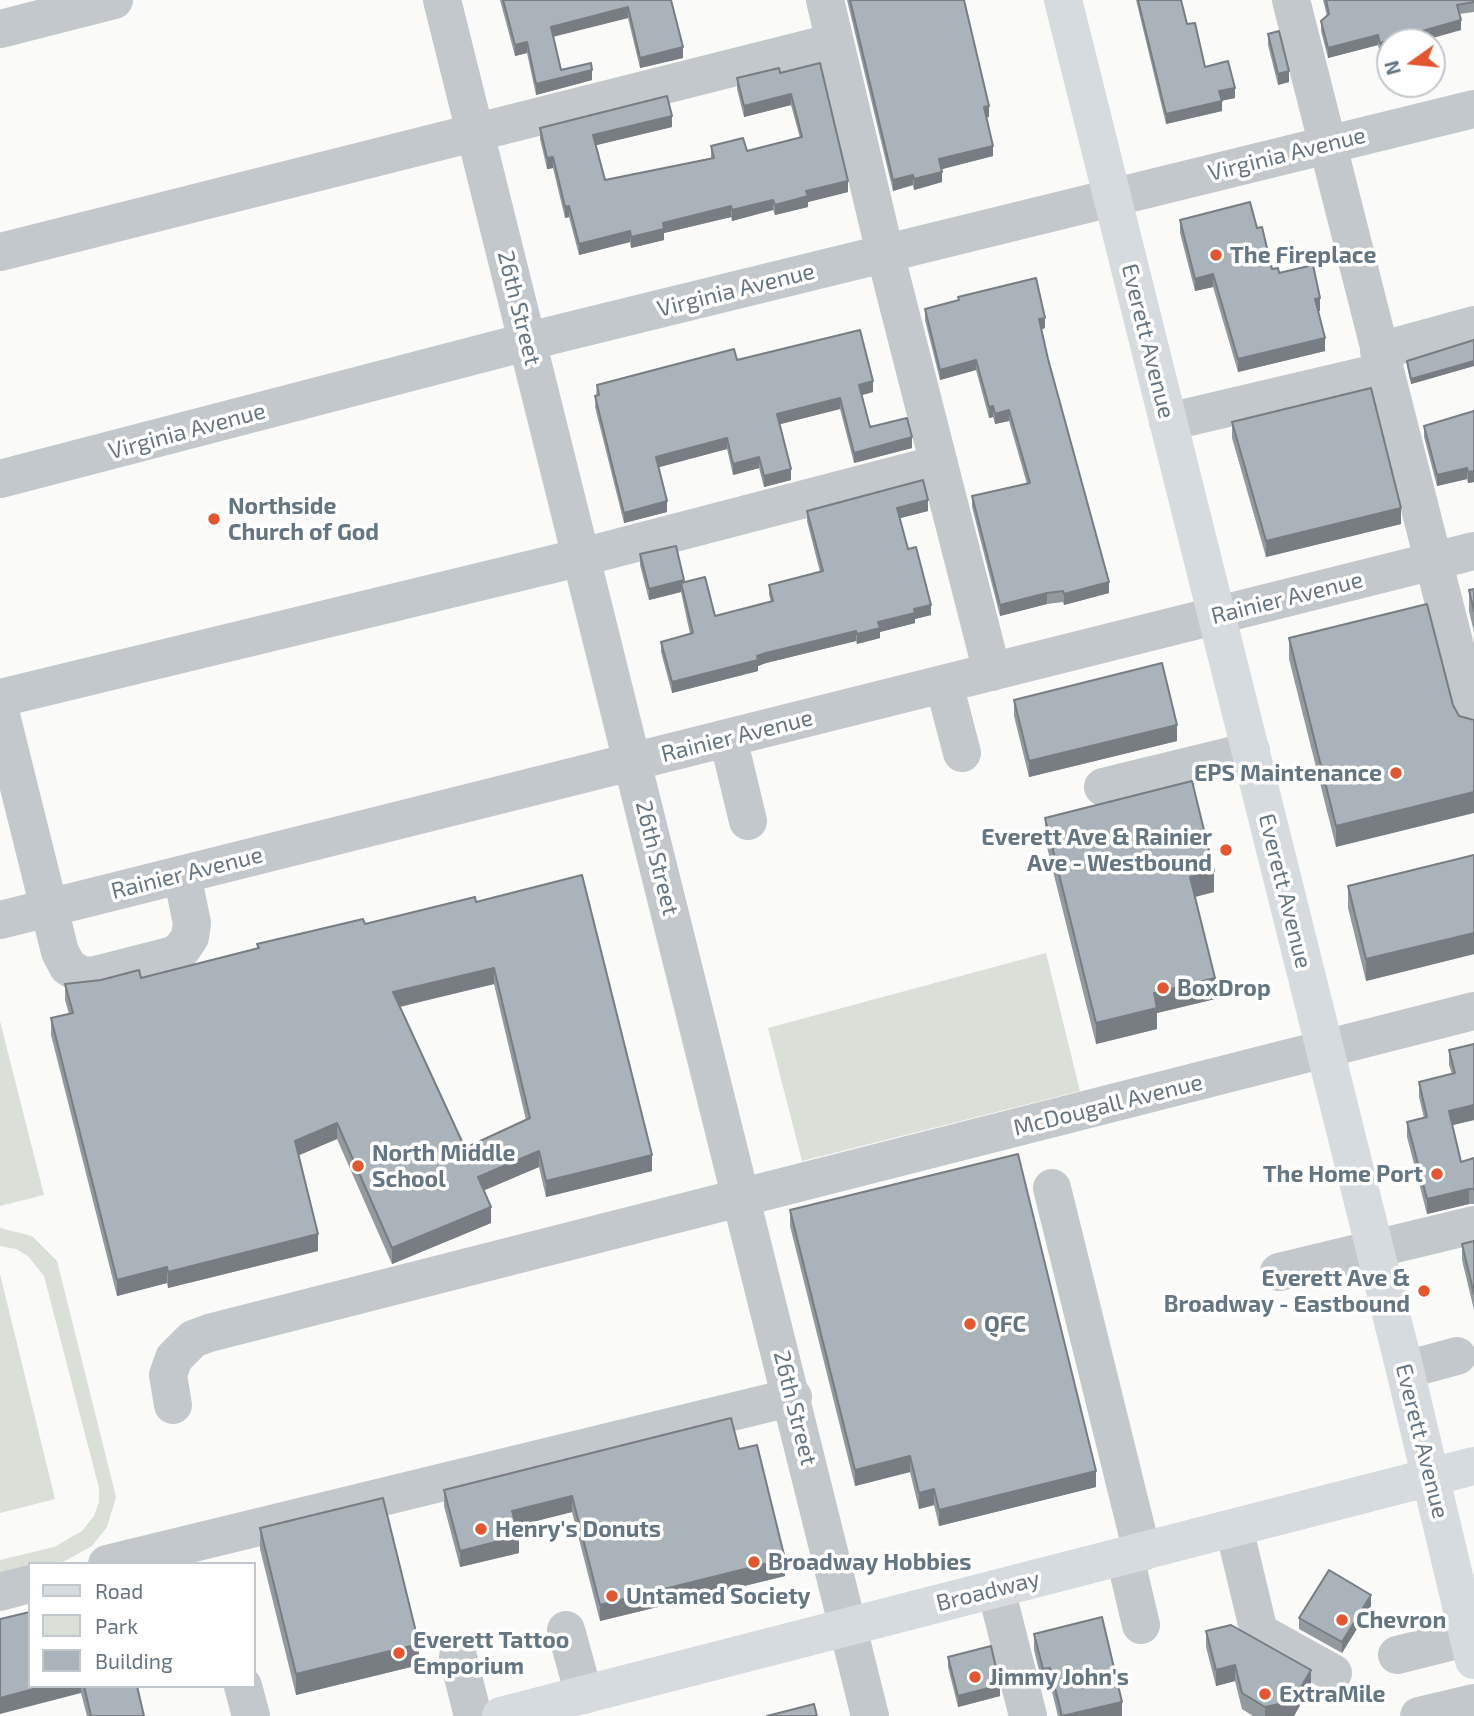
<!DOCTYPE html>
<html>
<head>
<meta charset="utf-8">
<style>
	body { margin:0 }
	#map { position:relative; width:1474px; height:1716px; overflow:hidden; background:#fafaf8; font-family:"Exo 2",sans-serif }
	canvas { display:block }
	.legend { position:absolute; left:28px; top:1562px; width:228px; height:126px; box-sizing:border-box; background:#fff; border:2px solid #c1c8cd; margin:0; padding:9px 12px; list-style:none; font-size:21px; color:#657683 }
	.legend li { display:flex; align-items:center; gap:14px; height:35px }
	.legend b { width:35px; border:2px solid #c1c8cd }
	.north { position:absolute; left:1376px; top:28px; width:70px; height:70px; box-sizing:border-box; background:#fff; border:2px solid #c1c8cd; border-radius:50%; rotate:255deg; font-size:19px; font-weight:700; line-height:28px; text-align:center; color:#657683 }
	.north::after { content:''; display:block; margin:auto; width:24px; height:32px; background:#e4572e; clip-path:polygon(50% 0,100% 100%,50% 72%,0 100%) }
</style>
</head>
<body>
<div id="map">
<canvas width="1474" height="1716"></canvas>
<ul class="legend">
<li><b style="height:9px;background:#d6dbdf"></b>Road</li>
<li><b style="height:19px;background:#dadfd7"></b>Park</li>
<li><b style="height:19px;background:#aab3b9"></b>Building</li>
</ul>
<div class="north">N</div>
</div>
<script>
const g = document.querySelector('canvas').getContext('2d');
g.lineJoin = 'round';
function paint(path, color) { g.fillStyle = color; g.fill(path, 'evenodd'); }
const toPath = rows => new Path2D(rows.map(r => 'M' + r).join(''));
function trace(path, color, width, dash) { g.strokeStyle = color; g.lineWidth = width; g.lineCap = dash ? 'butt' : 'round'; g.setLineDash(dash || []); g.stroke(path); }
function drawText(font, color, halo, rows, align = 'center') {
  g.font = font + ' "Exo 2",sans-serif'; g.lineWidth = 7; g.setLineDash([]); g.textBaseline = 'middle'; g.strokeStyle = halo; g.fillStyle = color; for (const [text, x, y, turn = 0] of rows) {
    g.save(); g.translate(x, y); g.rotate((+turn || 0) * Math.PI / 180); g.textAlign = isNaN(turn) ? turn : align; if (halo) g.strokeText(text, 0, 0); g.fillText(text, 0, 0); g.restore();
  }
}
paint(toPath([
	[1046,953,1080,1091,802,1161,768,1028],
	[0,1021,44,1195,0,1206],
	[0,1228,32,1236,57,1261,116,1497,107,1527,92,1546,63,1562,30,1564,30,1570,0,1578,0,1560,54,1547,82,1531,94,1516,99,1502,99,1488,44,1276,28,1256,16,1249,0,1246],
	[0,1274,55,1499,0,1513]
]), '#dadfd7');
trace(toPath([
	[442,0,870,1716],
	[825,0,885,253,992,672],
	[1291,0,1474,721],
	[0,29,114,0],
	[0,252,835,42],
	[1379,351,1474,325],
	[1168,422,1385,371],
	[0,479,549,336,1474,109],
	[944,684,962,753],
	[0,698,582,557,939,464],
	[0,711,60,952,68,967,83,976,96,975,174,955,182,949,190,937,192,923,182,875],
	[728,738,748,821],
	[1103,787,1251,751],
	[0,920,1474,551],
	[1052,1188,1142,1552],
	[1279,1272,1474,1225],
	[1405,1370,1457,1356],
	[173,1405,168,1375,174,1358,193,1339,209,1333,1474,1011],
	[1234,1528,1259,1632,1333,1673],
	[1125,1557,1141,1625],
	[107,1564,793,1397],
	[996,1589,1028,1716],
	[0,1592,30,1584],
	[566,1630,584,1695],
	[1397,1655,1469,1637],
	[458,1657,473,1716],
	[243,1686,251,1716],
	[1419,1716,1474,1703]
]), '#c3c8cc', 38);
trace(toPath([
	[1063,0,1405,1370,1474,1660],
	[501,1716,1474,1466]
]), '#d6dbdf', 38);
paint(toPath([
	[500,0,671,0,683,58,640,68,628,18,553,37,561,70,592,80,536,95,527,53,515,56],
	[847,0,964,0,989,117,986,117,993,156,941,169,942,182,914,190,913,185,893,191],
	[1136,0,1181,0,1187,24,1205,67,1235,98,1221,101,1222,111,1166,124],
	[1323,0,1474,0,1474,12,1459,14,1461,30,1390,42,1390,50,1380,53,1378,45,1328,58,1321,31,1321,21,1327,16],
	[1268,34,1289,82,1278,85,1268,45],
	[780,73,848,192,808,202,808,207,775,215,773,210,732,221,731,217,664,233,664,240,631,248,630,242,579,255,569,217,565,218,553,168,547,169,540,139,540,128,672,127,596,145,605,180,711,158,711,146,747,151,800,138,791,105,744,117,737,89,737,78],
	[1180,220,1257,228,1272,269,1279,273,1320,311,1318,311,1325,351,1238,372,1213,287,1195,291,1180,233],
	[958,297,1045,328,1042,329,1048,359,1109,593,1064,605,1063,602,1047,604,1000,616,972,507,972,496,1027,484,1009,421,995,424,993,417,989,418,976,370,940,380,925,320,925,309,958,300],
	[1474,340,1474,366,1411,384,1407,366,1407,361],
	[737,360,873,392,861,395,870,427,912,448,854,463,840,409,780,424,791,480,764,487,759,468,733,475,727,449,659,467,667,512,624,523,595,407,597,385],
	[1474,411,1474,482,1468,483,1467,479,1437,486,1424,437,1424,426],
	[1232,422,1401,524,1266,557,1232,438],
	[807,511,928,511,900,518,908,549,931,615,915,619,915,623,880,632,880,638,857,644,856,641,766,663,758,666,758,671,672,693,661,652,661,642,690,634,681,592,649,600,640,565,640,554,684,583,715,616,771,601,769,595,769,585,820,572,807,521],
	[1474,589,1474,632,1469,611,1469,590],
	[1427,604,1336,847,1289,659,1289,638],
	[1014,700,1177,741,1029,777,1014,716],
	[1045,818,1214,892,1195,897,1215,999,1157,1013,1157,1029,1096,1044,1045,839],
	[1474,855,1474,954,1366,981,1348,908,1348,886],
	[476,902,652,1171,546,1197,539,1167,484,1190,491,1223,392,1264,337,1139,298,1155,318,1251,168,1288,167,1283,117,1296,51,1035,51,1018,69,1014,65,1000,65,984,141,978,257,949,257,944,365,924],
	[494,984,526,1120,465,1148,400,1007],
	[1449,1050,1474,1120,1452,1125,1461,1162,1474,1158,1474,1204,1469,1204,1427,1214,1407,1137,1407,1122,1424,1118,1419,1097,1419,1082,1452,1074,1449,1065],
	[790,1210,1096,1487,939,1526,934,1505,919,1509,910,1472,855,1486,790,1226],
	[1474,1241,1474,1310,1462,1260,1462,1244],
	[739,1449,785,1576,600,1621,572,1512,516,1526,519,1553,460,1567,444,1506,444,1490],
	[260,1528,419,1665,296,1695,260,1549],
	[1371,1606,1342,1653,1299,1629,1299,1618],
	[1206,1631,1311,1686,1294,1716,1253,1716,1242,1709,1235,1681,1216,1686,1206,1647],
	[1034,1634,1122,1716,1058,1716,1050,1684,1043,1686,1034,1650],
	[948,1657,1000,1696,958,1707,948,1667],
	[30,1686,137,1686,144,1716,87,1716,81,1693]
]), '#929a9f');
paint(toPath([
	[628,7,628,18,551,37,551,27],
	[1461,20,1461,30,1419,42,1390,42,1390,50,1380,53,1380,43],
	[1378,35,1378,45,1328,58,1328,48],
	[527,42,527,53,515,56,515,45],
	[683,47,683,58,640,68,640,58],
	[592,70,592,80,536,95,536,84],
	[1289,71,1289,82,1278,85,1278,74],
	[1235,88,1235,98,1219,101,1219,91],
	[791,94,791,105,744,117,744,106],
	[1222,101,1222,111,1166,124,1166,114],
	[989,106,989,117,984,118,984,107],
	[672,116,672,127,593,146,593,135],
	[993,146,993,156,939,170,939,159],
	[553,157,553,168,547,169,547,158],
	[942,172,942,182,914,190,914,179],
	[913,175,913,185,893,191,893,180],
	[848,181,848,192,808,202,808,207,775,215,775,205,806,191],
	[773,200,773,210,732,221,732,210],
	[569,206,569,217,565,218,565,207],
	[731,206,731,217,664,233,664,240,631,248,631,237,663,223],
	[630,231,630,242,579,255,579,244],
	[1213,274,1213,287,1195,291,1195,279],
	[1320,298,1320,311,1315,312,1315,299],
	[1045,318,1045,328,1039,330,1039,319],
	[1325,338,1325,351,1238,372,1238,359],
	[976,360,976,370,940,380,940,370],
	[1474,361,1474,366,1411,384,1411,379],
	[873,381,873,392,859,396,859,385],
	[840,398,840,409,777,425,777,414],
	[993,406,993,417,989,418,989,407],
	[1009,410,1009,421,995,424,995,414],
	[912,437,912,448,854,463,854,453],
	[727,438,727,449,656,468,656,457],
	[759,457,759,468,733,475,733,464],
	[1467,468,1467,479,1437,486,1437,475],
	[791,469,791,480,764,487,764,476],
	[1474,471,1474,482,1468,483,1468,472],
	[928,500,928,511,897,519,897,508],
	[667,501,667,512,624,523,624,513],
	[1401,508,1401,524,1266,557,1266,541],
	[684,580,684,591,681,583,681,592,649,600,649,589],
	[1109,582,1109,593,1064,605,1064,594],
	[1047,593,1047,604,1000,616,1000,605],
	[931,605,931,615,915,619,915,623,880,632,880,638,857,644,857,634,878,622,914,609],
	[856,631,856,641,766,663,758,666,758,671,672,693,672,682,766,653],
	[1177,725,1177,741,1029,777,1029,761],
	[1474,792,1474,813,1336,847,1336,826],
	[1214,871,1214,892,1190,898,1190,877],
	[1474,933,1474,954,1366,981,1366,959],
	[494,968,494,984,393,1008,393,992],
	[1215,978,1215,999,1157,1013,1157,1029,1096,1044,1096,1023,1154,993],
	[1474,1105,1474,1120,1449,1126,1449,1111],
	[337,1123,337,1139,295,1157,295,1141],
	[539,1151,539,1167,478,1193,478,1177],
	[652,1155,652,1171,546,1197,546,1181],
	[1469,1189,1469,1204,1427,1214,1427,1199],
	[491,1207,491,1223,392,1264,392,1248],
	[318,1234,318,1251,168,1288,168,1272],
	[167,1267,167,1283,117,1296,117,1280],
	[910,1456,910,1472,855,1486,855,1470],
	[1096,1471,1096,1487,939,1526,939,1510],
	[934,1489,934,1505,919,1509,919,1493],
	[572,1496,572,1512,512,1527,512,1511],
	[519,1536,519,1553,460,1567,460,1551],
	[785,1559,785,1576,600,1621,600,1605],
	[1371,1595,1371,1606,1342,1653,1342,1642],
	[419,1644,419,1665,296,1695,296,1674],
	[1235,1665,1235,1681,1216,1686,1216,1670],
	[1050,1668,1050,1684,1043,1686,1043,1669],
	[1311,1670,1311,1686,1294,1716,1265,1716,1265,1707],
	[1000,1685,1000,1696,958,1707,958,1696],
	[45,1686,81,1686,81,1693,0,1714,0,1698],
	[1122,1702,1122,1716,1064,1716]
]), '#777d82');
const building = toPath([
	[503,0,671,0,683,47,640,58,628,7,551,27,561,70,591,63,592,70,536,84,527,42,515,45,503,0],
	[850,0,964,0,989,106,984,107,993,146,939,159,942,172,914,179,913,175,893,180,850,0],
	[1138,0,1181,0,1187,24,1195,23,1205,67,1228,61,1235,88,1219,91,1222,101,1166,114,1138,0],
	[1326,0,1474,0,1474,2,1457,5,1461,20,1380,43,1378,35,1328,48,1321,21,1329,14,1326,0],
	[1279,31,1289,71,1278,74,1268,34,1279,31],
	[820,63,848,181,806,191,808,196,775,205,773,200,732,210,731,206,663,223,664,229,631,237,630,231,579,244,569,206,565,207,553,157,547,158,540,128,667,96,672,116,593,135,605,180,714,158,711,146,743,138,747,151,802,137,791,94,744,106,737,78,779,68,780,73,820,63],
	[1250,202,1257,228,1262,227,1272,269,1278,268,1279,273,1313,265,1320,298,1315,299,1325,338,1238,359,1213,274,1195,279,1180,220,1250,202],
	[1036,278,1045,318,1039,319,1048,359,1109,582,1064,594,1063,591,1047,593,1000,605,972,496,1030,483,1009,410,995,414,993,406,989,407,976,360,940,370,925,309,959,300,958,297,1036,278],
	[860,330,873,381,859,385,870,427,907,418,912,437,854,453,840,398,777,414,791,469,764,476,759,457,733,464,727,438,656,457,667,501,624,513,595,396,599,395,597,385,734,349,737,360,860,330],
	[1474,340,1474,361,1411,379,1407,361,1474,340],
	[1371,388,1401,508,1266,541,1232,422,1371,388],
	[1474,411,1474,471,1468,472,1467,468,1437,475,1424,426,1474,411],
	[923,480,928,500,897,508,908,549,916,547,931,605,914,609,915,613,878,622,880,628,857,634,856,631,766,653,757,656,758,660,672,682,661,642,693,633,681,583,705,577,715,616,773,601,769,585,823,571,807,511,923,480],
	[676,546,684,580,649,589,640,554,676,546],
	[1474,589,1474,611,1469,590,1474,589],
	[1427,604,1453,705,1459,716,1474,720,1474,792,1336,826,1289,638,1427,604],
	[1162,663,1177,725,1029,761,1014,700,1162,663],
	[1192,781,1214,871,1190,877,1215,978,1154,993,1157,1008,1096,1023,1045,818,1192,781],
	[1474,855,1474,933,1366,959,1348,886,1474,855],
	[582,875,652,1155,546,1181,539,1151,478,1177,491,1207,392,1248,337,1123,295,1141,318,1234,168,1272,167,1267,117,1280,51,1018,73,1013,65,984,101,980,139,970,141,978,259,948,257,944,363,919,365,924,475,897,476,902,582,875],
	[494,968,530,1118,465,1148,393,992,494,968],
	[1474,1044,1474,1105,1449,1111,1461,1162,1474,1158,1474,1189,1469,1189,1427,1199,1407,1122,1427,1117,1419,1082,1455,1073,1449,1050,1474,1044],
	[1018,1154,1096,1471,939,1510,934,1489,919,1493,910,1456,855,1470,790,1210,1018,1154],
	[1474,1241,1474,1294,1462,1244,1474,1241],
	[731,1418,739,1449,757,1445,785,1559,600,1605,572,1496,512,1511,519,1536,460,1551,444,1490,731,1418],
	[383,1498,419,1644,296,1674,260,1528,383,1498],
	[1329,1570,1371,1595,1342,1642,1299,1618,1329,1570],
	[30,1612,30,1686,45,1686,0,1698,0,1619,30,1612],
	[1102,1617,1122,1702,1062,1716,1050,1668,1043,1669,1034,1634,1102,1617],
	[1231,1625,1311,1670,1293,1701,1265,1707,1242,1693,1235,1665,1216,1670,1206,1631,1231,1625],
	[991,1646,1000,1685,958,1696,948,1657,991,1646],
	[84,1686,137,1686,144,1716,91,1716,84,1686],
	[814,1704,817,1716,767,1716,814,1704]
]);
paint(building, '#aab3b9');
trace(building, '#777d82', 2);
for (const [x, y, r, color] of [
	[1216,255,7,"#e4572e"],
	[214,519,7,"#e4572e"],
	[1396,773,7,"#e4572e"],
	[1226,850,7,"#e4572e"],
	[1163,988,7,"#e4572e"],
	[358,1166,7,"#e4572e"],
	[1437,1174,7,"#e4572e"],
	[1424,1291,7,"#e4572e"],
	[970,1324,7,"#e4572e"],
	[481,1529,7,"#e4572e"],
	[754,1562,7,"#e4572e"],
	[612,1596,7,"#e4572e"],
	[1342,1620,7,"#e4572e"],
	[399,1653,7,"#e4572e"],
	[975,1677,7,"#e4572e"],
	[1265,1694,7,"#e4572e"]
]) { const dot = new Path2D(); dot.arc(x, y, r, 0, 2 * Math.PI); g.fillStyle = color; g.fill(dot); trace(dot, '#fff', 2.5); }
drawText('23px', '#657683', '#fff', [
	["Virginia Avenue",1287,154,-14],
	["Virginia Avenue",736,290,-14],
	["26th Street",519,308,76],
	["Everett Avenue",1148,341,76],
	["Virginia Avenue",187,431,-15],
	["Rainier Avenue",1287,598,-14],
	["Rainier Avenue",737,736,-14],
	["26th Street",657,858,76],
	["Rainier Avenue",187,873,-14],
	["Everett Avenue",1285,891,76],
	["McDougall Avenue",1108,1105,-14],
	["26th Street",795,1408,76],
	["Everett Avenue",1422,1441,76],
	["Broadway",988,1591,-14]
]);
drawText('bold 23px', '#657683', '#fff', [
	["The Fireplace",1230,255],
	["Northside",228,506],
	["Church of God",228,532],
	["EPS Maintenance",1382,773,"right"],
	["Everett Ave & Rainier",1212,837,"right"],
	["Ave - Westbound",1212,863,"right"],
	["BoxDrop",1177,988],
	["North Middle",372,1153],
	["School",372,1179],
	["The Home Port",1423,1174,"right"],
	["Everett Ave &",1410,1278,"right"],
	["Broadway - Eastbound",1410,1304,"right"],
	["QFC",984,1324],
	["Henry's Donuts",495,1529],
	["Broadway Hobbies",768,1562],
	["Untamed Society",626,1596],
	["Chevron",1356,1620],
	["Everett Tattoo",413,1640],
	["Emporium",413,1666],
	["Jimmy John's",989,1677],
	["ExtraMile",1279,1694]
], 'left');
</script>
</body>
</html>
